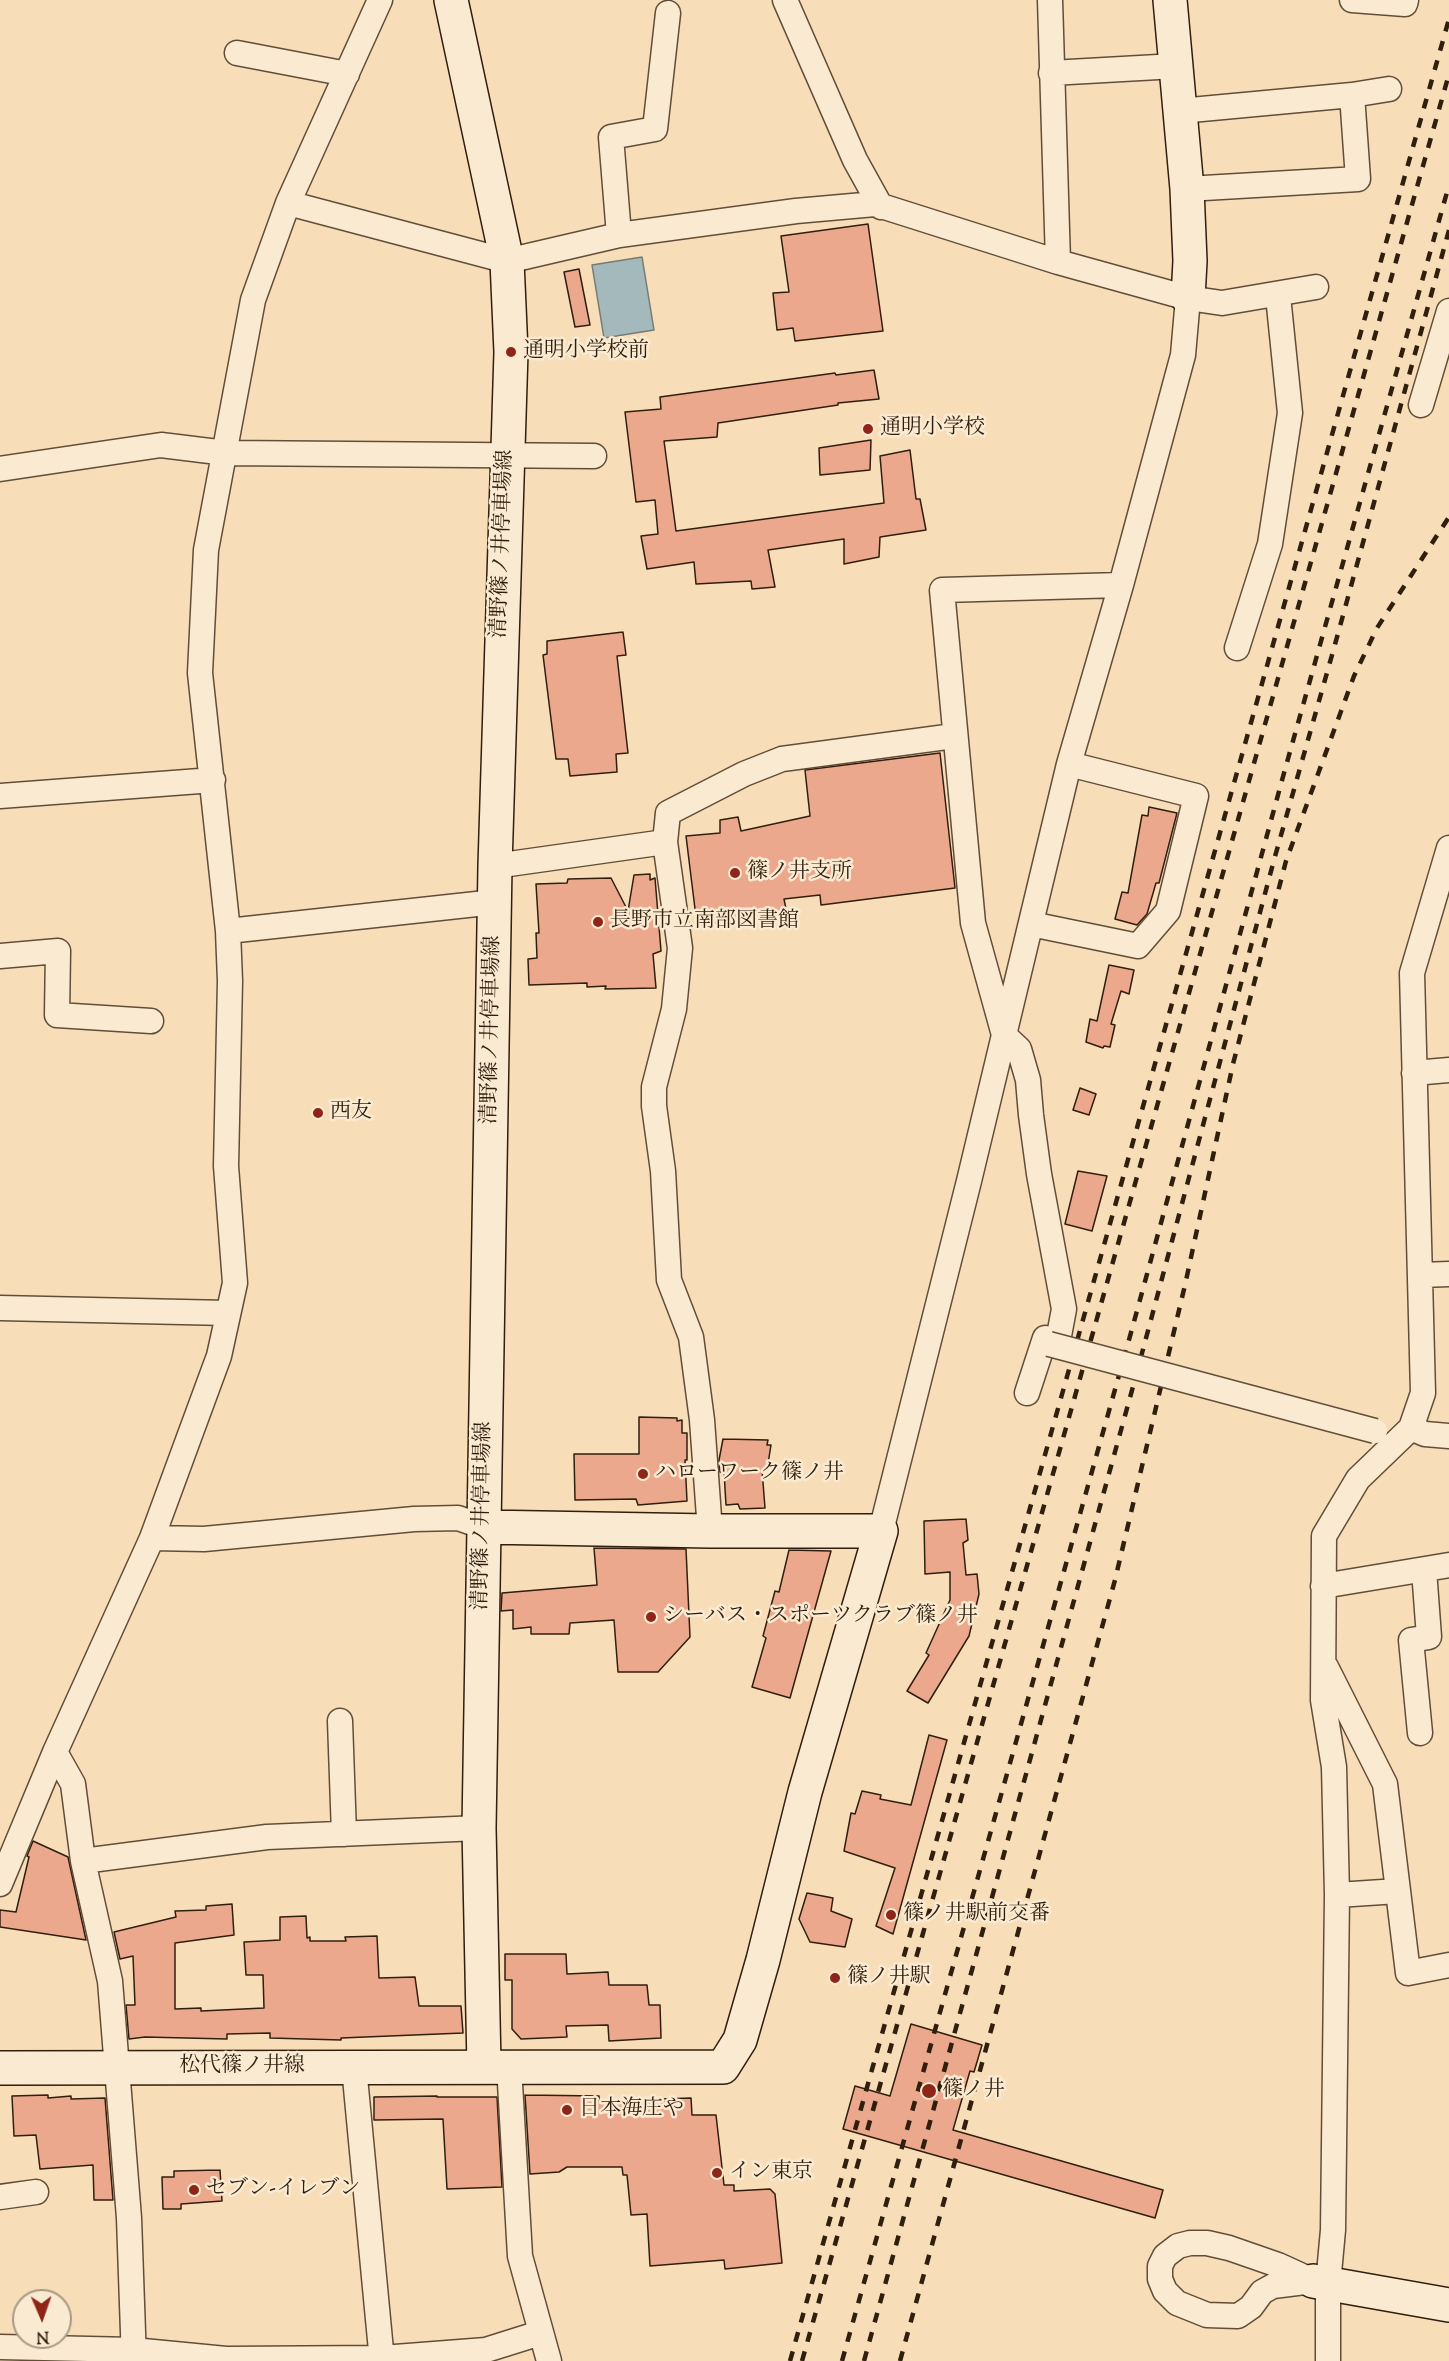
<!DOCTYPE html>
<html>
<head>
<meta charset="utf-8">
<style>
	body { margin:0 }
	#map { position:relative; width:1449px; height:2361px; overflow:hidden; background:#f7deb8; font-family:"Sorts Mill Goudy",serif }
	canvas { display:block }
	.north { position:absolute; left:12px; top:2289px; width:60px; height:60px; box-sizing:border-box; background:#faead1; border:2px solid #a99883; border-radius:50%; rotate:178deg; font-size:16px; font-weight:700; line-height:24px; text-align:center; color:#301e0e }
	.north::after { content:''; display:block; margin:auto; width:21px; height:27px; background:#8f2418; clip-path:polygon(50% 0,100% 100%,50% 72%,0 100%) }
</style>
</head>
<body>
<div id="map">
<canvas width="1449" height="2361"></canvas>
<div class="north">N</div>
</div>
<script>
const g = document.querySelector('canvas').getContext('2d');
g.lineJoin = 'round';
function paint(path, color) { g.fillStyle = color; g.fill(path, 'evenodd'); }
const toPath = rows => new Path2D(rows.map(r => 'M' + r).join(''));
function trace(path, color, width, dash) { g.strokeStyle = color; g.lineWidth = width; g.lineCap = dash ? 'butt' : 'round'; g.setLineDash(dash || []); g.stroke(path); }
function drawText(font, color, halo, rows, align = 'center') {
  g.font = font + ' "Sorts Mill Goudy","Noto Serif JP",serif'; g.lineWidth = 5; g.setLineDash([]); g.textBaseline = 'middle'; g.strokeStyle = halo; g.fillStyle = color; for (const [text, x, y, turn = 0] of rows) {
    g.save(); g.translate(x, y); g.rotate((+turn || 0) * Math.PI / 180); g.textAlign = isNaN(turn) ? turn : align; if (halo) g.strokeText(text, 0, 0); g.fillText(text, 0, 0); g.restore();
  }
}
const water = toPath([
	[642,257,654,330,604,338,592,265,642,257]
]);
paint(water, '#a4b9bb');
trace(water, '#767b76', 1.5);
const building = toPath([
	[868,224,883,331,795,341,793,328,777,330,773,293,789,292,781,236,868,224],
	[579,269,590,325,575,327,564,272,579,269],
	[874,370,879,399,838,403,838,405,718,423,717,437,664,441,676,531,884,503,880,456,910,450,916,499,920,499,926,530,880,537,879,557,844,564,844,539,768,550,775,587,752,589,751,581,696,584,694,562,647,569,641,536,658,534,655,500,636,502,625,412,661,409,660,397,835,373,836,375,874,370],
	[871,440,870,470,820,475,819,448,871,440],
	[623,632,626,655,617,656,628,753,616,754,617,772,570,776,568,759,556,759,543,655,547,654,547,641,623,632],
	[940,753,955,888,821,905,820,895,784,899,787,914,697,925,686,836,720,833,720,820,738,817,741,831,810,816,805,770,940,753],
	[1149,807,1177,813,1159,883,1156,883,1147,914,1137,925,1115,919,1122,892,1128,893,1142,815,1148,816,1149,807],
	[650,874,650,880,655,878,661,951,653,954,656,988,605,989,606,986,587,987,587,983,529,985,528,959,537,958,536,933,539,933,536,884,567,883,568,879,611,878,628,911,634,875,650,874],
	[1109,965,1134,970,1129,994,1121,991,1111,1024,1115,1025,1110,1047,1104,1046,1103,1048,1086,1042,1090,1019,1097,1021,1109,965],
	[1080,1088,1096,1094,1089,1115,1073,1110,1080,1088],
	[1078,1171,1107,1176,1092,1231,1065,1224,1078,1171],
	[639,1417,677,1418,677,1421,682,1420,682,1433,687,1433,687,1460,685,1460,687,1501,638,1505,636,1499,575,1500,574,1454,639,1454,639,1417],
	[723,1439,768,1440,767,1445,771,1445,767,1470,762,1470,765,1508,740,1509,738,1504,726,1505,724,1472,720,1472,719,1460,723,1439],
	[966,1519,968,1540,963,1543,966,1575,977,1574,979,1594,969,1636,928,1703,907,1691,929,1655,926,1653,950,1600,950,1572,925,1574,924,1521,966,1519],
	[594,1548,686,1549,690,1637,658,1672,618,1672,614,1620,570,1623,569,1634,531,1634,531,1627,513,1629,513,1610,501,1611,502,1593,597,1585,594,1548],
	[789,1550,831,1551,790,1698,752,1687,766,1638,763,1636,775,1591,779,1592,789,1550],
	[929,1735,947,1740,893,1934,876,1926,895,1868,844,1851,851,1813,855,1814,862,1791,881,1795,880,1799,911,1805,929,1735],
	[33,1841,68,1857,86,1940,0,1927,0,1910,16,1912,29,1857,27,1856,33,1841],
	[807,1893,833,1898,831,1911,852,1919,845,1947,810,1942,799,1919,807,1893],
	[232,1904,234,1935,175,1943,175,2009,201,2008,201,2011,264,2008,263,1975,246,1975,244,1942,280,1940,280,1917,306,1916,307,1938,310,1937,310,1941,346,1941,345,1937,377,1936,379,1978,415,1977,419,2006,461,2006,463,2033,341,2038,341,2040,270,2038,270,2033,227,2034,227,2039,145,2037,129,2039,126,2005,135,2005,133,1956,120,1959,114,1932,176,1917,175,1911,206,1910,206,1906,232,1904],
	[505,1954,566,1954,567,1974,608,1972,609,1985,647,1985,649,2005,660,2005,661,2038,609,2041,608,2025,566,2026,567,2037,521,2039,512,2029,512,1980,505,1980,505,1954],
	[911,2024,982,2045,974,2072,970,2071,953,2130,1163,2190,1155,2218,843,2129,855,2086,890,2096,911,2024],
	[48,2095,48,2098,71,2096,71,2099,105,2098,113,2200,94,2200,93,2165,40,2169,36,2135,14,2136,12,2096,48,2095],
	[525,2095,599,2096,599,2101,691,2098,692,2115,716,2115,724,2185,734,2185,734,2191,770,2189,775,2194,782,2263,725,2269,724,2260,650,2266,647,2214,631,2215,627,2175,623,2175,622,2167,567,2167,559,2172,530,2174,525,2095],
	[437,2096,437,2097,497,2097,502,2187,447,2189,443,2119,374,2120,374,2097,437,2096],
	[220,2170,222,2201,181,2204,181,2209,163,2209,162,2177,174,2177,174,2171,220,2170]
]);
paint(building, '#eca88c');
trace(building, '#301e0e', 1.5);
const street = toPath([
	[785,0,855,160,881,207],
	[1050,0,1058,262],
	[1352,0,1405,4,1406,0],
	[237,53,347,74],
	[1051,73,1176,66],
	[1352,95,1389,89],
	[1180,111,1352,95,1358,179,1187,189],
	[288,203,507,261,619,235,796,211,875,204,1058,262,1188,298,1222,303,1316,287],
	[619,235,611,137,655,129,668,13],
	[1421,405,1449,311],
	[0,469,161,445,226,453,594,456],
	[1237,648,1270,544,1290,413,1278,296],
	[0,796,213,780],
	[495,866,665,842],
	[1031,924,1138,946,1168,911,1196,796,1069,764],
	[228,931,495,902],
	[0,956,58,951,57,1015,151,1021],
	[1414,1073,1449,1070],
	[1421,1275,1449,1274],
	[0,1308,228,1313],
	[1027,1393,1045,1338,1058,1341,1064,1309,1039,1174,1031,1115,1028,1080,1019,1049,1004,1035,973,923,942,590,1121,585],
	[1411,1428,1425,1434,1449,1436],
	[710,1531,702,1420,691,1337,669,1280,663,1171,654,1106,654,1087,674,1009,680,948,665,842,668,813,744,774,782,759,954,736],
	[881,1531,969,1181,1069,764,1121,585,1183,355,1188,298],
	[152,1538,204,1539,414,1519,458,1518,484,1527],
	[1323,1586,1449,1565],
	[1326,1667,1385,1784,1408,1973,1449,1965],
	[340,1721,344,1834],
	[1420,1733,1411,1640,1429,1637,1424,1570],
	[55,1752,73,1784,83,1861,267,1837,479,1828],
	[83,1861,110,1981,129,2218,134,2361],
	[0,1884,55,1752,152,1538,219,1356,235,1283,226,1166,230,981,228,931,200,673,206,550,253,300,288,203,380,0],
	[1337,1895,1398,1891],
	[509,2066,520,2256,549,2361],
	[354,2067,382,2361],
	[0,2197,36,2192],
	[1190,2243,1207,2243,1229,2248,1278,2265,1313,2281,1273,2286,1262,2292,1251,2307,1238,2316,1207,2315,1177,2303,1165,2291,1160,2279,1160,2266,1165,2256,1178,2246,1190,2243],
	[0,2347,133,2350,226,2359,382,2358,486,2350,540,2333],
	[1328,2361,1328,2284,1333,2230,1337,1895,1334,1767,1323,1700,1324,1536,1358,1479,1411,1428,1423,1393,1412,973,1449,848]
]);
const secondary = toPath([
	[451,0,507,261,511,352,495,866,484,1527,479,1828,484,2066],
	[1170,0,1187,189,1190,261,1188,298],
	[0,2068,723,2067,740,2040,763,1960,805,1792,881,1531,710,1531,484,1527],
	[1313,2281,1449,2305]
]);
trace(street, '#624e38', 27);
trace(secondary, '#301e0e', 36);
trace(street, '#faead1', 24);
trace(secondary, '#faead1', 33);
trace(toPath([
	[790,2361,1449,19],
	[802,2361,1449,74],
	[842,2361,1132,1329,1284,773,1449,185],
	[864,2361,1134,1383,1274,860,1334,648,1449,230],
	[900,2361,1115,1580,1185,1285,1233,1064,1286,861,1354,676,1377,628,1449,517]
]), '#301e0e', 4.5, [10, 10]);
const streetBridge = toPath([
	[1049,1344,1375,1431]
]);
trace(streetBridge, '#624e38', 27, []);
trace(streetBridge, '#faead1', 24);
for (const [x, y, r, color] of [
	[511,352,6,"#8f2418"],
	[868,429,6,"#8f2418"],
	[735,873,6,"#8f2418"],
	[598,922,6,"#8f2418"],
	[318,1113,6,"#8f2418"],
	[643,1474,6,"#8f2418"],
	[651,1617,6,"#8f2418"],
	[891,1915,6,"#8f2418"],
	[835,1978,6,"#8f2418"],
	[929,2091,8,"#8f2418"],
	[567,2110,6,"#8f2418"],
	[717,2173,6,"#8f2418"],
	[194,2190,6,"#8f2418"]
]) { const dot = new Path2D(); dot.arc(x, y, r, 0, 2 * Math.PI); g.fillStyle = color; g.fill(dot); trace(dot, '#faead1', 2); }
drawText('21px', '#301e0e', '#faead1', [
	["通明小学校前",523,352],
	["通明小学校",880,429],
	["篠ノ井支所",747,873],
	["長野市立南部図書館",610,922],
	["西友",330,1113],
	["ハローワーク篠ノ井",655,1474],
	["シーバス・スポーツクラブ篠ノ井",663,1617],
	["篠ノ井駅前交番",903,1915],
	["篠ノ井駅",847,1978],
	["篠ノ井",942,2091],
	["日本海庄や",579,2110],
	["イン東京",729,2173],
	["セブン-イレブン",206,2190]
], 'left');
drawText('21px', '#301e0e', '#faead1', [
	["清野篠ノ井停車場線",504,544,-88],
	["清野篠ノ井停車場線",493,1030,-89],
	["清野篠ノ井停車場線",484,1516,-89],
	["松代篠ノ井線",242,2067]
]);
</script>
</body>
</html>
